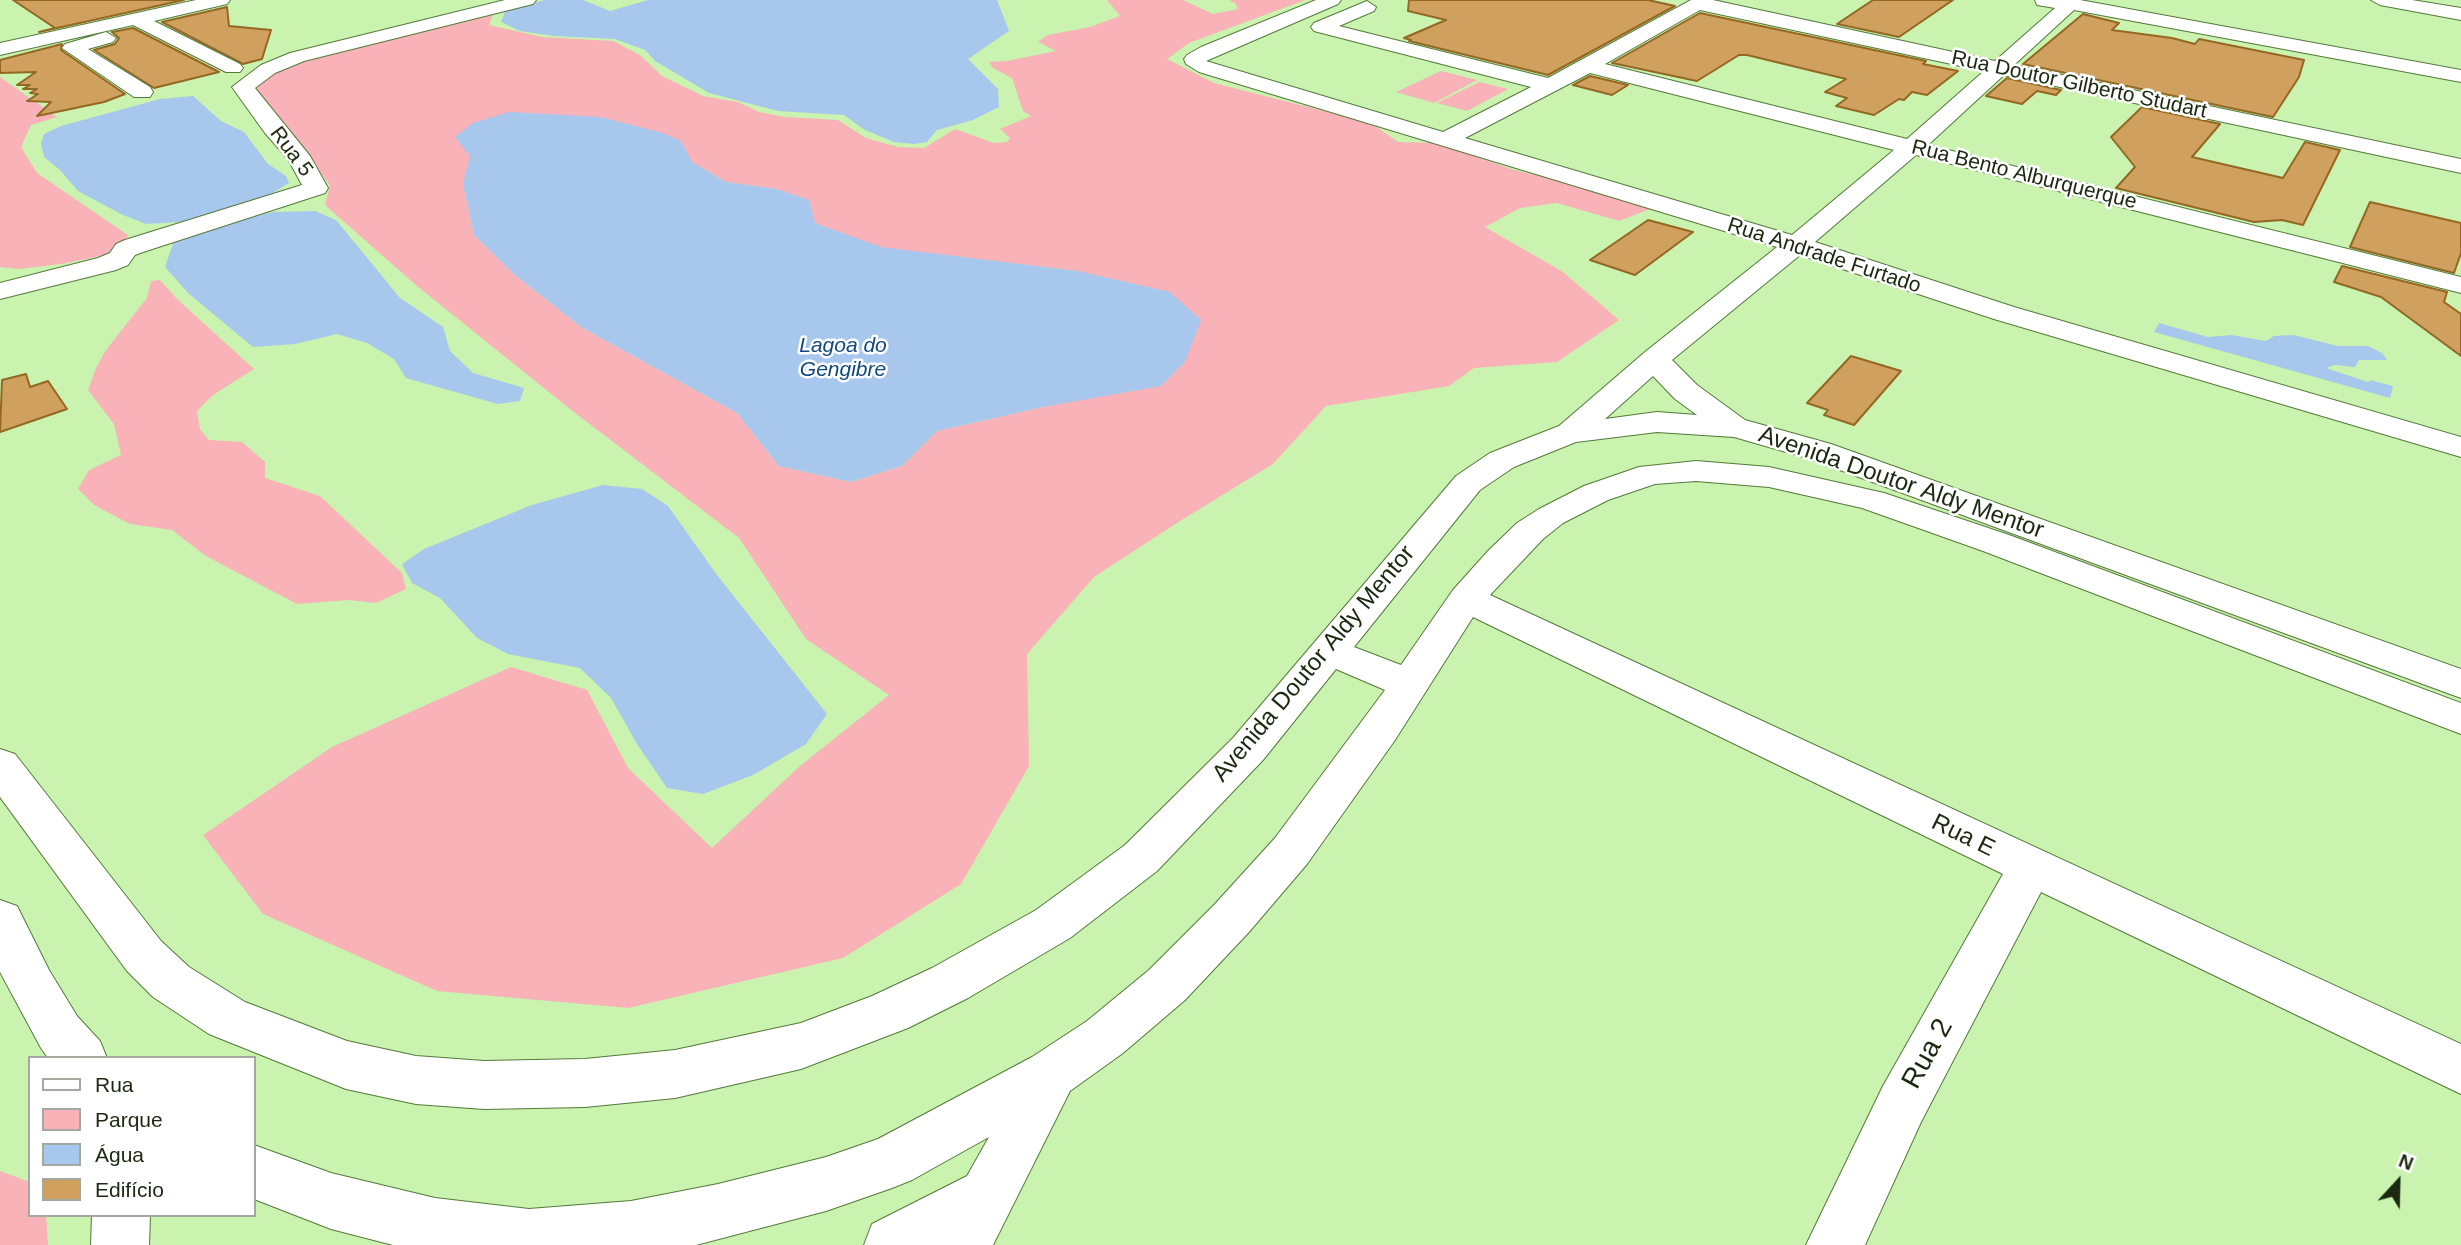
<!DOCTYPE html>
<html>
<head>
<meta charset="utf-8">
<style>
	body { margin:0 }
	#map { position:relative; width:2461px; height:1245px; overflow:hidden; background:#c9f3ae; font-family:Helvetica,sans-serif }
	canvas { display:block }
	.legend { position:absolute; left:28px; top:1056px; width:228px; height:161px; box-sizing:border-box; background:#fff; border:2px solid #a3a99f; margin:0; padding:9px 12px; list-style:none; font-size:21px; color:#1a290f }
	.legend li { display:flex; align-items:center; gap:14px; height:35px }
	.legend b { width:35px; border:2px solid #a3a99f }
	.north { position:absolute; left:2363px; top:1147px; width:70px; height:70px; -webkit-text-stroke:5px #fff; paint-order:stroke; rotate:22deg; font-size:19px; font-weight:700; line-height:28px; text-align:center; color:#1a290f }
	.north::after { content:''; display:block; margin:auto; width:24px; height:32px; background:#1a290f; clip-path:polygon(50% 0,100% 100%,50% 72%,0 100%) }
</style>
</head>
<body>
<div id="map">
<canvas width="2461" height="1245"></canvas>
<ul class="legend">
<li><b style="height:9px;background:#fff"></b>Rua</li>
<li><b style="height:19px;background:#f9b2b8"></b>Parque</li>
<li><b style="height:19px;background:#a8c7ed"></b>Água</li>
<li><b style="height:19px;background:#d0a05f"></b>Edifício</li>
</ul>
<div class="north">N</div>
</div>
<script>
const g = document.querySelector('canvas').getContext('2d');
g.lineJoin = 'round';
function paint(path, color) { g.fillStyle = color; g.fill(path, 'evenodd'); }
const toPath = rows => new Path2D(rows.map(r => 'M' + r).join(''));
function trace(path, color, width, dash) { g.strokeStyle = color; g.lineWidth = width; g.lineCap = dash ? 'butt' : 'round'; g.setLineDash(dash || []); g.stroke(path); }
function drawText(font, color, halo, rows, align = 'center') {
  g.font = font + ' Helvetica,sans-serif'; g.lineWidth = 5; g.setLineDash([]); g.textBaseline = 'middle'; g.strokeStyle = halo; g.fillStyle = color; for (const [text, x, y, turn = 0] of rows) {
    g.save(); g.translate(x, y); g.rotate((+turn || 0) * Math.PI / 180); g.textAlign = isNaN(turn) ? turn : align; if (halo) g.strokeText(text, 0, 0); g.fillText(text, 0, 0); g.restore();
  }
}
paint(toPath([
	[1107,0,1183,0,1213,14,1238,9,1235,3,1229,0,1305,0,1189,43,1167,59,1214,83,1371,123,1398,142,1437,143,1511,169,1580,186,1650,209,1619,221,1557,203,1520,208,1485,227,1563,272,1619,320,1557,362,1474,368,1449,386,1326,406,1273,464,1180,521,1094,577,1027,654,1029,766,961,884,843,958,628,1008,437,991,263,914,203,835,332,747,511,667,587,690,628,768,712,848,800,766,889,695,806,639,739,538,570,409,417,286,325,205,330,185,257,90,259,80,281,65,494,10,489,25,542,37,613,41,640,55,662,76,703,96,738,102,759,112,785,117,838,120,866,138,898,147,924,148,955,129,994,143,1007,142,1010,138,1000,129,1031,116,1023,111,1012,78,993,68,989,62,1007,61,1056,51,1038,42,1048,35,1090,27,1120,16],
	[680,141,692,162,726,182,777,189,815,223,881,248,1078,271,1043,407,937,431,902,466,851,482,779,466,737,413,581,327,515,275,474,235,463,184,470,156],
	[1441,71,1477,80,1434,103,1396,92],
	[0,77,57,117,31,125,21,147,37,173,128,235,123,244,106,255,61,264,18,269,0,267],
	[1479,82,1508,89,1467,111,1437,103],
	[160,280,177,299,254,369,213,395,197,411,200,429,209,440,242,442,265,462,265,478,320,496,402,573,406,589,376,603,348,600,297,604,206,556,172,530,130,524,94,505,78,489,89,470,121,455,114,424,88,390,96,368,106,350,147,298,151,281],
	[0,1171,30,1182,30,1215,46,1215,48,1245,0,1245]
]), '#f9b2b8');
paint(toPath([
	[545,0,583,0,610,11,648,0,997,0,1009,31,968,59,998,89,999,107,973,120,937,130,927,142,914,144,894,142,865,130,844,115,778,111,709,93,655,61,645,50,615,39,554,36,520,31,501,22,506,9],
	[193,96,221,121,244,132,268,164,286,176,289,183,268,196,229,209,180,222,146,224,123,215,78,191,60,170,44,157,41,144,44,134,61,126,160,99],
	[509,112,601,117,663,133,681,141,692,162,726,182,777,189,809,200,815,223,881,247,1078,271,1170,292,1201,320,1185,362,1161,386,1043,407,937,431,902,466,851,482,779,466,737,413,581,327,515,275,474,235,463,184,470,156,455,137,473,123],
	[315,211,336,220,400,298,443,327,450,351,473,373,524,388,520,401,498,404,406,378,394,359,367,343,337,334,295,344,253,347,188,293,165,267,174,241,219,225,273,212],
	[2159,323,2208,337,2231,335,2266,341,2274,336,2294,335,2338,346,2368,346,2382,353,2387,360,2359,360,2355,367,2335,365,2326,368,2368,382,2370,380,2393,386,2390,398,2154,332],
	[603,485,642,489,668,506,717,575,827,714,806,744,753,775,703,794,667,788,637,744,611,698,580,668,508,654,477,638,440,598,412,583,402,564,424,549,532,505]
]), '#a8c7ed');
const building = toPath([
	[13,0,184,0,39,32,55,28,13,0],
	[1409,0,1648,0,1675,6,1548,75,1409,41,1411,40,1404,38,1446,20,1408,11,1409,0],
	[1873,0,1953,0,1899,37,1837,24,1873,0],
	[227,7,229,26,271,30,262,59,243,64,162,22,227,7],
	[1700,13,1926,61,1923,64,1958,71,1927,95,1912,92,1904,100,1899,99,1874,115,1836,106,1847,98,1825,92,1846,79,1747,55,1739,55,1697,81,1612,63,1700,13],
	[2083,14,2119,23,2112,30,2172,38,2195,44,2199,39,2304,60,2299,77,2273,117,2023,64,2083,14],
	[133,28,219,72,154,88,94,50,115,44,119,38,112,32,133,28],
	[62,44,61,50,125,94,104,102,37,116,51,102,27,101,38,94,30,93,37,89,23,89,30,85,17,85,36,72,0,73,0,60,62,44],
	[1590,76,1628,85,1612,95,1573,85,1590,76],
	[2007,78,2061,90,2056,95,2037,91,2022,104,1986,96,2007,78],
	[2142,107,2220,124,2192,157,2283,178,2305,142,2340,150,2303,225,2282,220,2254,222,2116,188,2135,167,2111,137,2142,107],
	[2370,202,2461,223,2461,253,2454,273,2350,247,2370,202],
	[1648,220,1693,232,1635,275,1590,260,1648,220],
	[2342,266,2447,292,2444,302,2461,314,2461,356,2381,297,2334,282,2342,266],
	[1851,356,1901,371,1854,425,1824,415,1828,410,1807,403,1851,356],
	[26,374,30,387,48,381,67,409,0,432,2,380,26,374]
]);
paint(building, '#d0a05f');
trace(building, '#946823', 2);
const minor = toPath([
	[196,0,230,0,227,4,154,21,240,64,243,68,240,72,226,72,133,25,0,55,0,43,196,0],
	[505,0,536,0,533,4,304,61,275,73,255,88,310,156,328,188,325,193,143,252,135,255,128,265,116,270,0,299,0,283,98,258,110,253,116,244,125,240,302,185,288,159,265,133,232,87,261,65,290,53,505,0],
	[1316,0,1341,0,1338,4,1206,61,1443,132,1531,87,1314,31,1311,27,1314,23,1367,1,1376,7,1374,11,1339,26,1548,78,1691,0,1713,0,1995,61,2055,8,2037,5,2035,0,2080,0,2461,70,2461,82,2074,10,2014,65,2461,159,2461,173,2004,75,1928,145,2461,277,2461,293,1916,155,1815,242,2014,307,2461,437,2461,457,1994,319,1800,255,1672,360,1697,385,1745,420,1831,444,2461,669,2461,698,1807,458,1734,437,1657,432,1576,442,1514,467,1480,490,1354,647,1401,665,1453,590,1488,551,1517,523,1539,509,1584,486,1639,467,1696,461,1769,467,1884,493,2009,535,2461,703,2461,734,1983,551,1862,508,1769,487,1696,481,1655,484,1608,500,1563,523,1543,539,1490,595,2461,1044,2461,1094,2041,892,1921,1122,1865,1245,1806,1245,1883,1086,2003,874,1473,617,1395,740,1307,864,1249,932,1185,1000,1123,1053,1070,1091,993,1245,864,1245,872,1224,967,1176,989,1137,912,1180,892,1188,826,1211,696,1245,393,1245,331,1229,254,1199,254,1145,331,1173,435,1198,529,1209,631,1201,718,1184,826,1157,878,1139,1032,1057,1087,1021,1149,970,1215,904,1275,838,1385,690,1336,669,1263,760,1157,871,1070,938,968,998,908,1028,801,1069,675,1098,585,1107,484,1109,416,1104,346,1089,209,1034,153,997,127,971,0,797,0,749,15,754,161,941,189,967,245,1002,347,1041,416,1056,484,1061,585,1059,675,1050,801,1023,872,996,932,968,1036,910,1125,845,1233,738,1456,476,1490,453,1559,426,1645,352,1777,247,1199,72,1186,64,1184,59,1187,55,1201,47,1316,0],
	[1700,10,1984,71,1907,139,1605,64,1700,10],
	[1590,73,1894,150,1792,235,1465,138,1590,73],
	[1653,376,1675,399,1697,415,1657,412,1605,419,1653,376],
	[106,32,116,38,113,42,88,49,150,87,153,92,150,97,134,97,62,48,65,44,106,32],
	[0,900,17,906,49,970,77,1016,100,1041,107,1058,48,1058,41,1048,0,972,0,900],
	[92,1215,150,1215,149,1245,91,1245,92,1215]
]);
const major = toPath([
	[2371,0,2412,0,2461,8,2461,20,2380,5,2371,0]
]);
trace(minor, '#54793a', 2);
trace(major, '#54793a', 2);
paint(minor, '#fff');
paint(major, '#fff');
drawText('21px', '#1a290f', '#fff', [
	["Rua Doutor Gilberto Studart",2079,85,12],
	["Rua 5",291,152,53],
	["Rua Bento Alburquerque",2024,175,14],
	["Rua Andrade Furtado",1824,256,18]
]);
drawText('italic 21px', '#104882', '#fff', [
	["Lagoa do",843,346],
	["Gengibre",843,370]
]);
drawText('24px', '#1a290f', '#fff', [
	["Avenida Doutor Aldy Mentor",1901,483,19],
	["Avenida Doutor Aldy Mentor",1314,664,-50],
	["Rua E",1963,836,26]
]);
drawText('28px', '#1a290f', '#fff', [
	["Rua 2",1928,1054,-61]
]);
</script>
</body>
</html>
